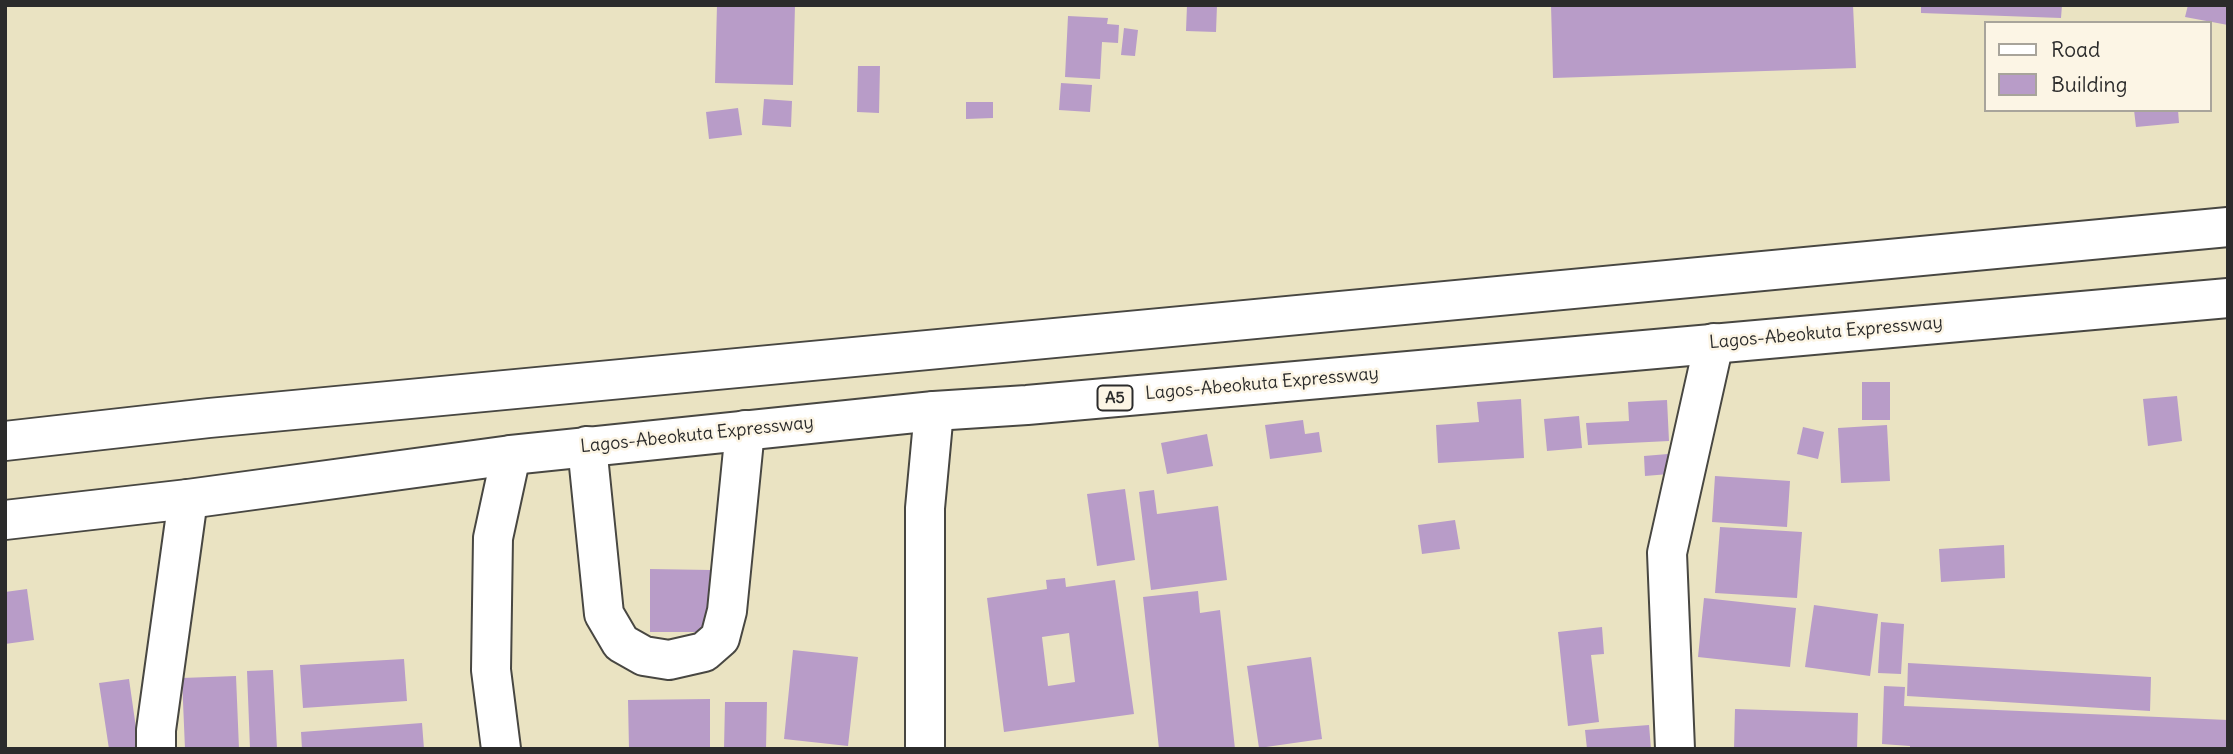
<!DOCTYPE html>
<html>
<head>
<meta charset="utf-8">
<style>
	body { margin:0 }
	#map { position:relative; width:2233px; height:754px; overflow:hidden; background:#eae3c2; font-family:Delius,sans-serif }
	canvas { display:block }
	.frame { position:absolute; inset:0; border:7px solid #2b2b2b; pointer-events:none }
	.legend { position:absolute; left:1984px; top:21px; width:228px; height:91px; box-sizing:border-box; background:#fcf5e5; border:2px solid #a8a49b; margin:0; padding:9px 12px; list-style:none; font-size:21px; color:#2b2b2b }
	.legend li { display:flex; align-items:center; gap:14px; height:35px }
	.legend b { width:35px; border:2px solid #a8a49b }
</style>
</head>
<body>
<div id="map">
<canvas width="2233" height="754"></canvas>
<div class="frame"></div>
<ul class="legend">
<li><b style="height:9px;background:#fff"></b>Road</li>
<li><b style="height:19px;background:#b89cc8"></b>Building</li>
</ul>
</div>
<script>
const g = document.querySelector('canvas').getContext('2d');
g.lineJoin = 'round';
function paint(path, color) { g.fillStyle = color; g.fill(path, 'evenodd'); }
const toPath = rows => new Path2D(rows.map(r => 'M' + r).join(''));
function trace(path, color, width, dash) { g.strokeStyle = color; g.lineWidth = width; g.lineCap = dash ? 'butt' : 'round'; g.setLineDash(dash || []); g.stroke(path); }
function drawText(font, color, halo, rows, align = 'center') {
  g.font = font + ' Delius,sans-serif'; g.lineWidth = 5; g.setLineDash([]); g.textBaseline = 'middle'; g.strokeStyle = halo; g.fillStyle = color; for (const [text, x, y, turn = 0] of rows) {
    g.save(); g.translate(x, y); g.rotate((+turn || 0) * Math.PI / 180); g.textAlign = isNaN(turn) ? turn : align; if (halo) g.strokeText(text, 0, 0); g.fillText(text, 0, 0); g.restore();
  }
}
paint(toPath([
	[717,5,795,5,793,85,715,83],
	[1187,5,1217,5,1216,32,1186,31],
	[1551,5,1853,5,1856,68,1553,78],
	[1921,5,2062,5,2061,18,1921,13],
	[2188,5,2228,5,2228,25,2185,17],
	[1068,16,1108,18,1107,24,1119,25,1118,43,1102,42,1100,79,1065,77],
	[1124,28,1138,30,1135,56,1121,55],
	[858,66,880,66,879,113,857,112],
	[1061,83,1092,85,1090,112,1059,110],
	[764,99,792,101,791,127,762,125],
	[966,102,993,102,993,118,966,119],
	[738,108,742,135,709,139,706,112],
	[2134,110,2178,110,2179,123,2136,127],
	[1862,382,1890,382,1890,420,1862,420],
	[2177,396,2182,441,2148,446,2143,399],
	[1521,399,1524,458,1438,463,1436,425,1479,422,1477,402],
	[1667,400,1669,441,1588,445,1586,423,1629,421,1628,402],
	[1579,416,1582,448,1547,451,1544,419],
	[1303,420,1305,434,1319,432,1322,452,1270,459,1265,425],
	[1887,425,1890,481,1841,483,1838,428],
	[1803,427,1824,432,1818,459,1797,454],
	[1207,434,1213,466,1167,474,1161,443],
	[1668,454,1669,474,1645,476,1644,456],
	[1715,476,1790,481,1787,527,1712,522],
	[1125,489,1135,560,1097,566,1087,494],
	[1154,490,1157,514,1218,506,1227,580,1151,590,1139,492],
	[1455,520,1460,549,1422,554,1418,525],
	[1720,527,1802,532,1797,598,1715,593],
	[2004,545,2005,578,1941,582,1939,549],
	[650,569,711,570,710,632,650,632],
	[1065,578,1066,587,1115,580,1134,714,1004,732,987,598,1047,589,1046,580],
	[1069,633,1075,682,1048,686,1042,637],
	[27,589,34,640,5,644,5,592],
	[1198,591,1200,613,1220,610,1235,749,1159,749,1143,597],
	[1704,598,1796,608,1790,667,1698,657],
	[1814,605,1878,614,1870,676,1805,667],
	[1881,622,1904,624,1901,674,1878,673],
	[1602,627,1604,654,1591,655,1599,722,1568,726,1558,632],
	[793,650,858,657,848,746,784,739],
	[1311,657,1322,739,1259,748,1247,666],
	[404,659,407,701,303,708,300,665],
	[1908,663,2151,677,2150,711,1907,696],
	[273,670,277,749,250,749,247,671],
	[236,676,239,749,185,749,182,678],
	[129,679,139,749,109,749,99,683],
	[1884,686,1905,687,1904,706,2228,720,2228,749,1910,749,1910,746,1882,744],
	[710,699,710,748,629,749,628,700],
	[725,702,767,702,766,749,724,749],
	[1735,709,1858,713,1857,749,1734,749],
	[422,723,424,749,302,749,301,732],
	[1649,725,1651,749,1587,749,1585,730]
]), '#b89cc8');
const minor = toPath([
	[587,446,604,614,621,643,644,656,669,660,704,652,720,638,727,611,745,430],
	[156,749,156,730,188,499],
	[501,749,491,670,493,538,511,455],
	[925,749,925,508,934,411],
	[1675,749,1667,553,1714,343]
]);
const highway = toPath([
	[5,441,209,418,2228,227],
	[5,520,188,499,511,455,934,411,1027,405,2228,298]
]);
trace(minor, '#484742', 42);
trace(highway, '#484742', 42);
trace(minor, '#fff', 38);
trace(highway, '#fff', 38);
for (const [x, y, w] of [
	[1115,398,35]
]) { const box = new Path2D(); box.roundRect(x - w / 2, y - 12.5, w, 25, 5); g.fillStyle = '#fcf5e5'; g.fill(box); trace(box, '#2b2b2b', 2); }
drawText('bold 16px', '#2b2b2b', null, [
	["A5",1115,398]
]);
drawText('18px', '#2b2b2b', '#fcf5e5', [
	["Lagos-Abeokuta Expressway",1826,333,-5],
	["Lagos-Abeokuta Expressway",1262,384,-5],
	["Lagos-Abeokuta Expressway",697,435,-6]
]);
</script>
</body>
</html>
